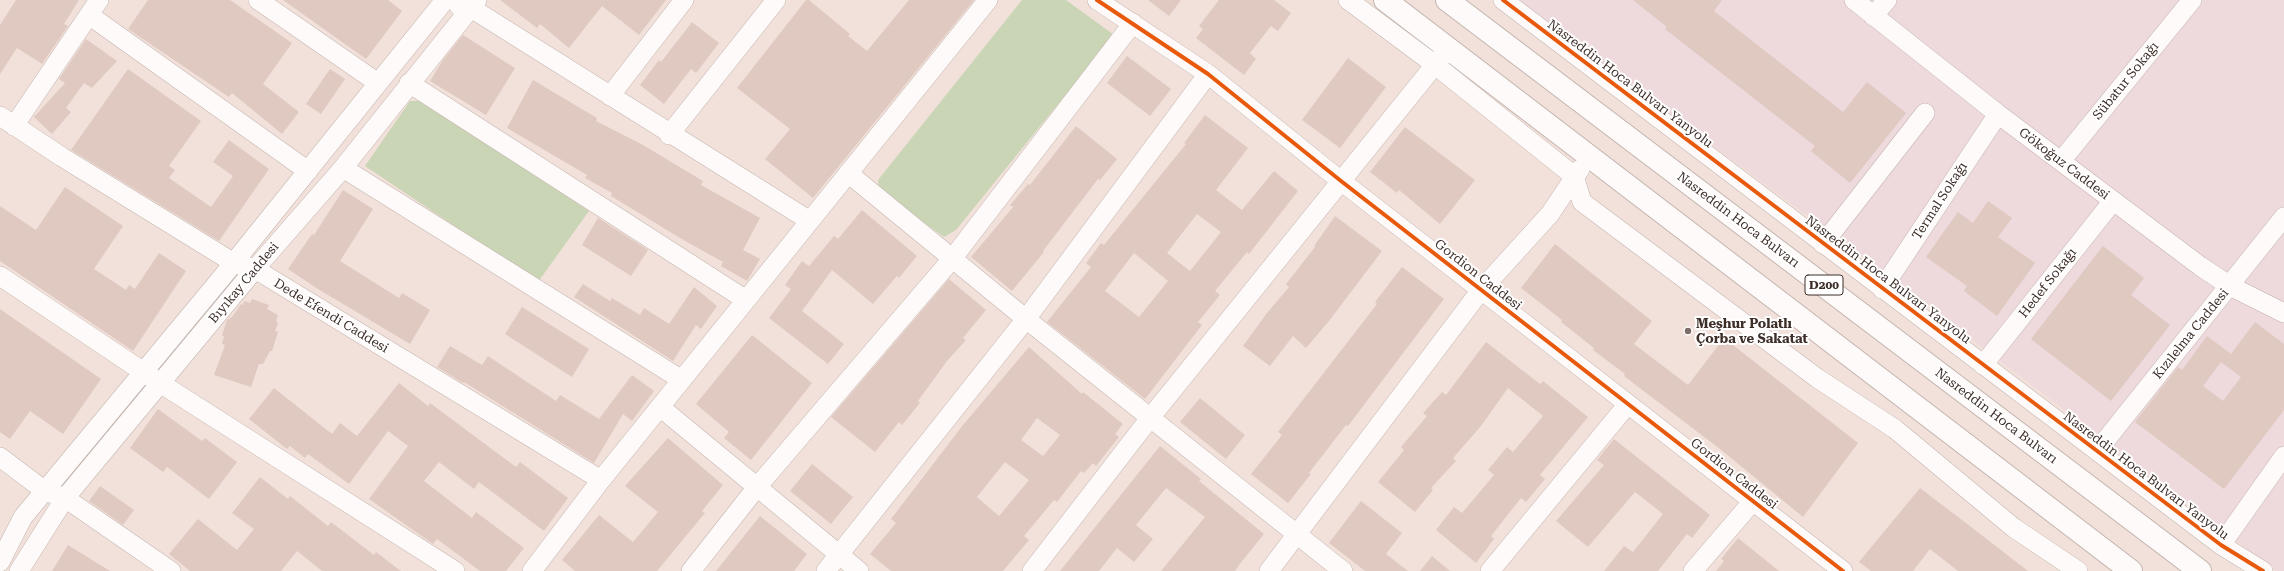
<!DOCTYPE html>
<html>
<head>
<meta charset="utf-8">
<style>
	body { margin:0 }
	canvas { display:block; background:#f2e1da }
</style>
</head>
<body>
<canvas width="2284" height="571"></canvas>
<script>
const g = document.querySelector('canvas').getContext('2d');
g.lineJoin = 'round';
function paint(path, color) { g.fillStyle = color; g.fill(path, 'evenodd'); }
const toPath = rows => new Path2D(rows.map(r => 'M' + r).join(''));
function trace(path, color, width, dash) { g.strokeStyle = color; g.lineWidth = width; g.lineCap = dash ? 'butt' : 'round'; g.setLineDash(dash || []); g.stroke(path); }
function drawText(font, color, halo, rows, align = 'center') {
  g.font = font + ' "Roboto Serif",serif'; g.lineWidth = 4; g.setLineDash([]); g.textBaseline = 'middle'; g.strokeStyle = halo; g.fillStyle = color; for (const [text, x, y, turn = 0] of rows) {
    g.save(); g.translate(x, y); g.rotate((+turn || 0) * Math.PI / 180); g.textAlign = isNaN(turn) ? turn : align; if (halo) g.strokeText(text, 0, 0); g.fillText(text, 0, 0); g.restore();
  }
}
paint(toPath([
	[1517,0,2284,0,2284,571,2276,571,1911,293]
]), '#eed9dc');
paint(toPath([
	[1022,0,1066,0,1114,35,956,230,944,237,879,190,878,180],
	[410,101,424,101,589,211,538,282,365,166]
]), '#c9d5b5');
paint(toPath([
	[16,0,79,0,64,24,68,26,42,64,17,48,0,74,0,25],
	[148,0,230,0,292,43,263,84,299,112,282,134,232,93,229,97,128,29],
	[283,0,388,0,402,11,366,59],
	[500,0,666,0,639,35,602,6,569,48,540,24,537,28],
	[806,0,809,0,850,34,848,36,867,51,909,0,974,0,813,198,765,159,790,129,737,88],
	[1148,0,1181,0,1169,16],
	[1219,0,1274,0,1291,13,1278,31,1271,26,1250,53,1256,59,1244,75,1196,38,1203,29,1199,26],
	[1633,0,1722,0,1714,11,1843,112,1867,82,1906,113,1850,183,1811,151,1815,146,1665,29,1667,27],
	[692,22,719,43,696,73,691,69,664,104,640,85,659,60,661,62],
	[463,35,515,68,486,115,430,81,443,60],
	[86,39,117,61,92,88,84,83,66,108,71,112,52,134,34,117,65,83,59,79],
	[1127,56,1171,89,1150,116,1107,83],
	[1348,58,1386,87,1340,148,1302,120],
	[128,69,201,121,169,166,175,170,169,178,211,207,233,176,213,162,229,140,269,169,219,241,71,150],
	[330,69,345,79,321,114,306,104],
	[533,80,597,118,596,121,643,145,703,181,701,185,760,218,743,250,760,259,747,281,721,266,723,262,680,238,611,196,612,193,585,178,587,175,507,128],
	[1205,115,1248,148,1216,190,1242,210,1274,171,1298,191,1249,254,1247,252,1215,291,1220,295,1198,322,1202,325,1145,399,1047,322,1091,267,1086,263,1101,243,1104,245,1186,144,1184,143],
	[1197,214,1221,232,1190,271,1167,253],
	[1134,253,1168,281,1139,317,1105,291],
	[1076,126,1117,159,1100,180,1098,179,1043,251,1044,252,1012,291,971,257,1013,207,1010,205,1028,184,1030,185],
	[1405,127,1475,180,1440,224,1399,190,1397,193,1370,172],
	[65,187,123,226,94,269,126,290,129,285,135,289,159,253,186,271,133,351,0,261,0,206,36,230],
	[343,190,373,209,340,261,399,298,402,293,430,310,410,344,318,289,288,269,312,234,314,235],
	[1988,201,2012,218,1998,237,2035,263,1997,316,1964,291,1967,286,1926,257,1958,212,1973,223],
	[862,210,917,256,899,278,897,276,873,304,832,270,802,311,844,344,828,364,769,318,791,289,785,285,802,261,809,266,834,236,838,239],
	[1335,216,1382,251,1329,321,1306,348,1293,336,1270,366,1243,346,1267,313,1289,287,1286,284,1315,247,1314,246],
	[598,218,648,250,631,276,582,245],
	[1555,244,1652,321,1634,344,1688,385,1724,338,1858,443,1803,517,1720,449,1624,376,1625,374,1593,350,1594,348,1561,322,1562,320,1521,288],
	[2103,246,2144,278,2131,295,2170,325,2111,401,2031,339],
	[1402,267,1444,299,1348,426,1346,425,1309,473,1311,474,1288,503,1251,474,1282,435,1278,432,1377,304,1375,302],
	[949,279,986,310,963,338,966,340,947,361,918,401,920,403,902,425,899,422,875,452,831,417],
	[583,284,610,301,612,298,640,315,644,308,669,324,694,287,717,306,701,329,696,325,673,361,574,297],
	[252,299,269,305,267,309,278,315,276,321,278,323,275,331,278,332,272,351,270,351,263,364,259,364,251,387,214,375,225,345,222,344,224,337,222,335,227,320,232,317,241,304,243,305,244,301,250,303],
	[522,307,589,349,572,377,505,334],
	[0,309,101,379,63,434,30,411,10,439,0,432],
	[2255,322,2284,344,2284,410,2224,489,2135,422,2178,367,2182,370,2207,336,2231,354],
	[2221,362,2241,377,2223,401,2203,386],
	[752,335,812,383,751,460,724,438,729,432,696,404],
	[1486,342,1540,384,1543,381,1588,417,1540,475,1545,479,1526,502,1521,498,1491,536,1494,539,1476,563,1436,530,1454,507,1462,513,1494,475,1488,470,1507,447,1513,452,1543,416,1508,388,1481,426,1453,458,1456,461,1431,488,1433,490,1415,512,1378,482,1404,450,1401,447,1427,416,1423,413,1442,392,1446,395],
	[450,346,482,365,488,356,556,401,560,395,599,419,632,375,654,391,632,421,623,414,594,463,464,382,463,383,437,367],
	[1029,347,1082,394,1083,392,1123,424,1115,434,1119,437,1096,466,1093,463,1084,473,1081,471,1057,502,1054,500,1024,536,1029,540,1003,571,891,571,870,554,896,523,891,519,963,425],
	[1037,418,1060,435,1043,456,1021,440],
	[1005,462,1029,480,999,516,977,497],
	[399,383,428,406,430,403,516,467,520,462,568,498,544,531,479,482,474,489,439,462,424,481,472,518,476,512,524,548,506,571,480,571,437,539,433,544,369,499,408,446,388,431,349,484,308,454,305,458,290,446,287,449,249,419,274,388,332,434,340,423,357,436],
	[1200,398,1245,435,1226,459,1180,422],
	[158,409,202,441,205,438,237,462,209,499,167,467,163,472,130,448],
	[668,438,723,485,702,511,705,513,657,571,575,571,562,560,599,515,633,542,658,512,625,486],
	[1614,439,1710,515,1692,538,1687,534,1658,571,1604,571,1624,546,1633,552,1663,514,1635,492,1588,547,1556,521,1604,465,1597,460],
	[1160,446,1201,479,1199,481,1264,534,1239,565,1235,571,1161,571,1205,517,1166,488,1136,525,1153,539,1134,562,1117,548,1099,571,1060,571],
	[812,464,853,497,831,524,790,491],
	[260,477,288,499,290,496,328,526,331,522,374,555,376,552,401,571,322,571,297,551,281,571,190,571,169,554,198,519,237,550,254,529,232,513],
	[100,486,134,510,123,525,89,501],
	[1920,488,1966,523,2028,571,1958,571,1930,549,1913,571,1871,571,1859,562],
	[1361,501,1402,533,1386,554,1408,571,1365,571,1329,543],
	[760,516,807,554,794,571,716,571],
	[1738,538,1779,571,1716,571,1724,561,1721,559],
	[68,545,110,571,52,571],
	[1432,556,1450,571,1420,571]
]), '#dfc9c1');
const minor = toPath([
	[258,0,378,83],
	[1097,0,1208,74,1341,181,1843,571],
	[1348,0,1434,64,1574,176,1582,202,1817,378,1895,429,2014,528,2078,571],
	[1503,0,2221,545,2263,571],
	[1854,0,1998,114,2200,266,2230,286,2284,313],
	[459,6,471,8,810,221],
	[89,15,308,171],
	[1873,16,1887,0],
	[409,83,746,300],
	[610,96,684,0],
	[0,116,62,157,234,263,255,269,601,480],
	[14,126,99,0],
	[669,135,776,0],
	[2061,161,2192,0],
	[343,168,682,380],
	[848,173,1026,319,1343,571],
	[1823,244,1925,113],
	[0,276,160,383,455,571],
	[1882,289,1998,114],
	[1983,365,2113,201],
	[660,407,859,571],
	[2097,451,2284,217],
	[0,457,45,491,65,498,171,571],
	[2221,545,2284,456],
	[0,562,23,517,223,276,445,0],
	[19,571,65,498,255,269,343,168,477,0],
	[532,571,601,480,988,0],
	[691,571,757,487,952,259,1133,23],
	[826,571,1026,319,1208,74],
	[1032,571,1150,418,1442,56],
	[1269,571,1481,290,1550,214,1580,169],
	[1490,571,1628,404],
	[1693,571,1753,501]
]);
const highway = toPath([
	[1385,0,2131,571],
	[1447,0,2200,571]
]);
trace(minor, '#c4b5af', 20);
trace(highway, '#c4b5af', 24);
trace(minor, '#fdfaf9', 19);
trace(highway, '#fdfaf9', 22);
trace(toPath([
	[1097,0,1208,74,1341,181,1843,571],
	[1503,0,2221,545,2263,571]
]), '#e8590c', 4);
for (const [x, y, r, color] of [
	[1688,331,4,"#7c6d66"]
]) { const dot = new Path2D(); dot.arc(x, y, r, 0, 2 * Math.PI); g.fillStyle = color; g.fill(dot); trace(dot, '#fff', 1.5); }
for (const [x, y, w] of [
	[1824,285,38]
]) { const box = new Path2D(); box.roundRect(x - w / 2, y - 10, w, 20, 3); g.fillStyle = '#fff'; g.fill(box); trace(box, '#3d2e28', 1); }
drawText('bold 12px', '#3d2e28', null, [
	["D200",1824,285]
]);
drawText('13px', '#3d2e28', '#fff', [
	["Sübatur Sokağı",2126,81,-51],
	["Nasreddin Hoca Bulvarı Yanyolu",1630,84,37],
	["Gökoğuz Caddesi",2064,164,37],
	["Termal Sokağı",1940,201,-57],
	["Nasreddin Hoca Bulvarı",1738,220,37],
	["Gordion Caddesi",1478,275,38],
	["Nasreddin Hoca Bulvarı Yanyolu",1888,280,37],
	["Bıyıkay Caddesi",244,283,-50],
	["Hedef Sokağı",2048,283,-52],
	["Dede Efendi Caddesi",331,316,31],
	["Kızılelma Caddesi",2191,334,-51],
	["Nasreddin Hoca Bulvarı",1996,416,37],
	["Gordion Caddesi",1734,474,38],
	["Nasreddin Hoca Bulvarı Yanyolu",2146,476,37]
]);
drawText('bold 13px', '#3d2e28', '#fff', [
	["Meşhur Polatlı",1696,324],
	["Çorba ve Sakatat",1696,339]
], 'left');
</script>
</body>
</html>
